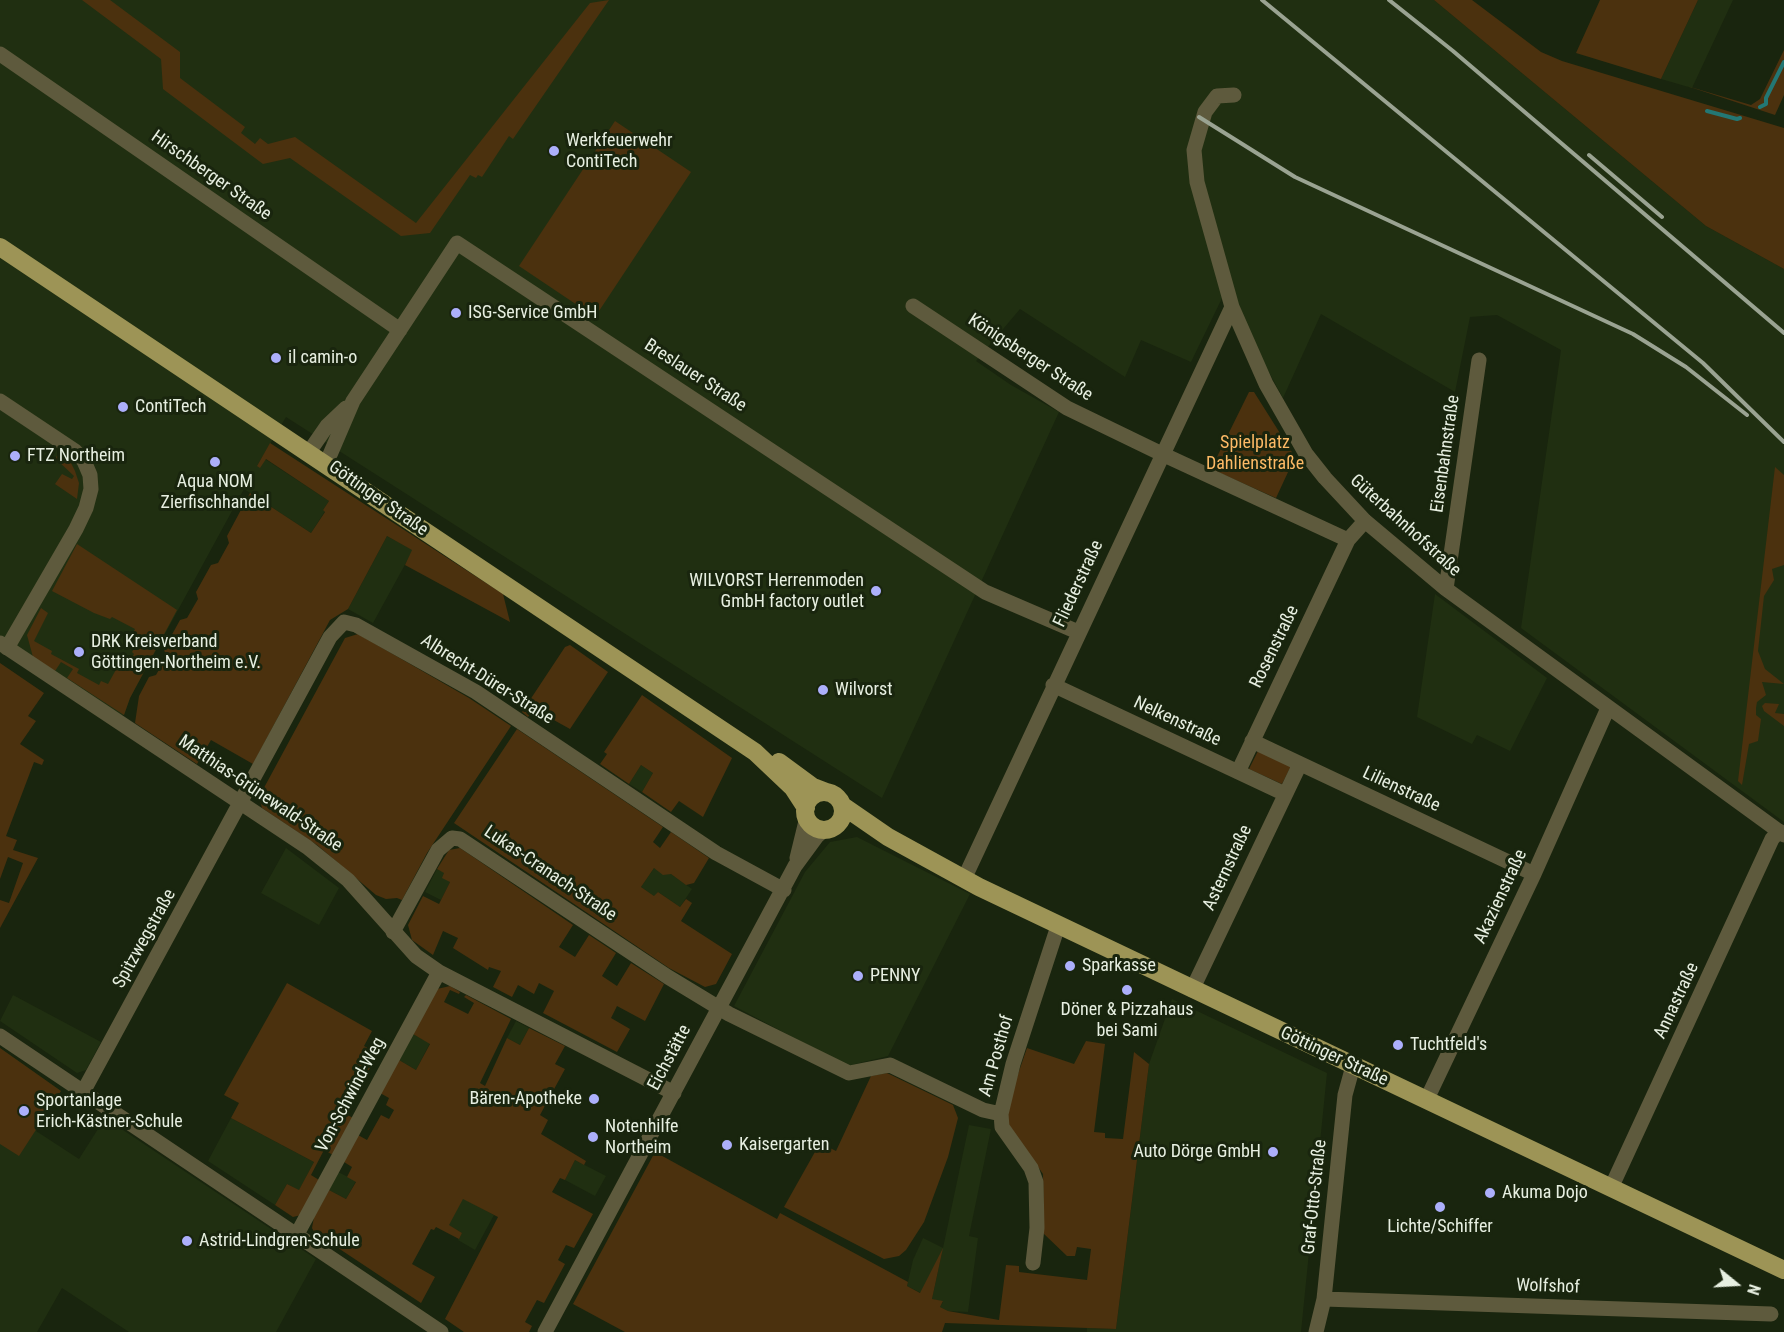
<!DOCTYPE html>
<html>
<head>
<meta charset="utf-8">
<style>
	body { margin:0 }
	#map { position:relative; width:1784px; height:1332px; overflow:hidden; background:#19250e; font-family:"Roboto Condensed",sans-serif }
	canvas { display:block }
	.north { position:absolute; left:1706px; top:1254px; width:60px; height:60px; -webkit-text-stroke:4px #19250e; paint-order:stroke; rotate:108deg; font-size:16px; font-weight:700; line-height:24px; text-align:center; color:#e7efe1 }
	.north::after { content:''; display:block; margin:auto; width:21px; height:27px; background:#e7efe1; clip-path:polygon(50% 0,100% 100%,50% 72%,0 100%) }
</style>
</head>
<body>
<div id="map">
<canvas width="1784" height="1332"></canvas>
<div class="north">N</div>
</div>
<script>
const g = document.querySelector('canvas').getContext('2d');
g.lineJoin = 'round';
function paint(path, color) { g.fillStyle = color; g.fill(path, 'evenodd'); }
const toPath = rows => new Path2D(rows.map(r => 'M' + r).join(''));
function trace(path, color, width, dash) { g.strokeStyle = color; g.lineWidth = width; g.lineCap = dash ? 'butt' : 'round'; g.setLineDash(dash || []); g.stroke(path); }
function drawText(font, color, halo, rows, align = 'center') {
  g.font = font + ' "Roboto Condensed",sans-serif'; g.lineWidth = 6; g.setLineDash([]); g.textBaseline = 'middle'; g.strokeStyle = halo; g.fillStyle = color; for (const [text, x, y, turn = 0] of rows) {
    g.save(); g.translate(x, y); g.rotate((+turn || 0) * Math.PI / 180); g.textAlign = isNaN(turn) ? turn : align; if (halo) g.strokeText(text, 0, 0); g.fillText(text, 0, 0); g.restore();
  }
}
paint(toPath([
	[0,0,1434,0,1706,226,1784,269,1784,822,1521,628,1561,350,1497,315,1470,317,1455,392,1321,314,1283,398,1225,292,1191,362,1141,340,1125,377,1020,309,976,361,1011,385,1059,412,882,798,286,417,257,466,265,459,329,501,323,510,325,511,311,533,244,489,130,698,124,715,115,717,0,639],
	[1698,0,1733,0,1692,88,1661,79],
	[387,536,413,550,373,623,348,609],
	[1435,594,1547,678,1510,751,1477,735,1472,744,1417,717],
	[641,765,653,773,642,792,629,784],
	[857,837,970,894,888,1056,847,1066,734,1006,805,872,830,842],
	[286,848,339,888,319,925,261,893],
	[654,868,671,874,692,889,680,907,658,892,655,897,641,887],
	[437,869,445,873,450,882,441,900,425,892],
	[13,995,101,1042,86,1070,77,1073,0,1021],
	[1172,999,1327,1073,1301,1332,1087,1332,1087,1328,1116,1329,1149,1064],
	[516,1021,529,1028,520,1045,507,1038],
	[413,1034,430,1043,416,1070,399,1060],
	[0,1048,61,1091,36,1131,79,1159,105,1118,316,1259,276,1332,129,1332,62,1288,37,1332,0,1332],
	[231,1118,314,1162,299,1191,287,1184,275,1205,208,1161],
	[969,1125,991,1129,969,1236,978,1238,968,1312,948,1311,940,1307,943,1302,932,1299,942,1252,921,1293,907,1286,913,1260,923,1238,943,1248],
	[575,1160,606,1176,595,1196,565,1180],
	[338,1172,356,1181,346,1199,329,1190],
	[463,1198,494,1215,475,1250,458,1240,462,1233,448,1225]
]), '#202f11');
paint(toPath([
	[82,0,110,0,180,52,180,78,245,127,241,133,255,144,260,138,268,144,295,137,416,223,590,3,609,0,513,139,509,136,482,177,478,175,476,178,470,175,430,233,401,236,290,158,263,164,163,89,161,59],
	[1434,0,1472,0,1541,52,1562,61,1784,128,1784,269,1706,226],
	[1600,0,1698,0,1661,79,1576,53],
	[1784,50,1784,95,1775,115,1687,86,1751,105,1760,99],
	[615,121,691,172,595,317,519,266],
	[1249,392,1254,392,1295,457,1276,498,1211,469],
	[270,443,503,594,510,622,405,565,412,550,387,536,348,609,330,620,253,764,211,740,197,764,135,723,139,696,149,677,156,675,166,657,164,649,180,620,187,618,198,599,196,592,211,565,218,563,229,543,227,536,250,493,311,533,325,512,323,510,329,501,266,459,260,468,257,466],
	[58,455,71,463,75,471,79,483,77,499,55,484,62,474,72,479,74,476,55,458],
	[1775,467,1784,475,1784,565,1772,569,1774,580,1764,596,1758,651,1765,669,1784,684,1762,682,1766,695,1757,702,1756,708,1756,715,1761,719,1758,741,1749,744,1742,785,1738,781],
	[77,544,177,610,130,698,124,715,67,678,73,669,61,662,55,671,33,657,27,635,41,608,48,613,34,641,52,651,51,654,79,669,77,673,99,685,101,681,108,684,123,657,130,660,134,654,132,652,136,645,128,642,135,629,112,617,110,619,94,613,52,591],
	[358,634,469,698,511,726,427,853,402,900,397,898,386,899,376,895,317,845,262,808,259,797,345,638],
	[570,645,608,672,570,729,534,709,528,717,522,712,565,647],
	[0,663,44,693,28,716,36,721,20,744,44,760,42,765,34,762,6,836,17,840,13,850,38,858,0,928,0,900,9,903,23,863,8,857,0,879],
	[642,695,732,758,703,817,679,801,671,812,642,792,653,773,641,765,629,784,600,764,607,754,604,752],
	[1765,703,1779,704,1775,713,1784,714,1784,726,1764,711,1762,706],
	[517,729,663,827,653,842,660,848,671,832,709,858,694,883,686,885,671,874,663,875,654,868,641,887,654,896,658,892,680,907,686,899,692,903,681,921,732,954,716,984,705,987,669,968,454,823],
	[1258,751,1291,766,1282,784,1249,769],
	[460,848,573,925,559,947,575,957,589,935,616,953,602,976,617,986,631,963,664,984,645,1021,617,1006,611,1018,630,1029,617,1052,543,1013,554,991,539,983,534,994,518,985,512,997,493,987,501,971,489,967,488,970,453,948,458,938,443,931,433,955,412,940,408,925,423,896,439,904,450,882,442,878,444,873,437,869,449,850],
	[287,983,372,1031,364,1046,378,1054,344,1113,353,1118,333,1155,324,1150,311,1175,319,1180,301,1215,293,1217,275,1205,287,1184,299,1190,314,1162,231,1118,239,1103,224,1095],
	[450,986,460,992,459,994,450,990,444,1002,468,1014,474,1003,464,997,466,995,511,1019,480,1083,485,1086,507,1038,520,1045,529,1028,565,1046,555,1064,565,1069,540,1115,548,1120,541,1134,586,1161,584,1165,575,1160,565,1180,560,1178,552,1192,593,1214,574,1248,566,1245,558,1260,565,1264,544,1303,537,1300,525,1322,532,1326,529,1332,464,1332,445,1319,498,1217,463,1199,449,1225,462,1233,459,1239,436,1227,434,1230,431,1229,412,1264,435,1277,421,1303,314,1232,312,1228,314,1217,329,1190,346,1199,356,1182,347,1177,352,1167,344,1162,358,1135,367,1140,381,1115,389,1119,394,1110,386,1105,389,1098,380,1093,399,1060,416,1070,430,1044,413,1034,437,989],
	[1086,1041,1105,1044,1094,1132,1105,1133,1105,1138,1123,1139,1134,1052,1149,1064,1116,1329,945,1323,942,1332,625,1332,573,1304,655,1152,777,1219,780,1213,908,1282,907,1286,920,1293,943,1248,932,1299,943,1301,940,1307,948,1311,999,1320,1006,1265,1019,1266,1019,1272,1087,1280,1091,1249,1077,1247,1075,1256,1067,1256,1044,1234,1043,1174,1006,1121,1008,1103,1027,1048,1074,1064],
	[0,1048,61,1091,19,1156,0,1144],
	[887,1073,953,1105,958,1118,948,1157,924,1222,906,1250,899,1256,884,1259,784,1207,820,1143,836,1151,871,1076]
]), '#4b310e');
trace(toPath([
	[1760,107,1766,104,1766,98,1784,62],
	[1707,111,1737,119,1740,118]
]), '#237774', 4);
trace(toPath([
	[0,54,400,330],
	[1234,95,1217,96,1205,112,1194,150,1197,182,1232,307,1266,384,1306,454,1325,478,1365,521,1446,589,1784,835],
	[913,306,1067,408,1162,454,1348,540,1365,521],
	[0,401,75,451,84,461,90,475,91,489,86,508,76,529,7,648],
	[309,452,327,426,346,408],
	[326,464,353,401,457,243,985,592,1078,632],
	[1446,589,1479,360],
	[0,643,307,847,348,880,416,956,439,972,674,1093],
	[1053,685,1285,794],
	[1252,741,1534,874],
	[1238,772,1348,540],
	[797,858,807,817],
	[964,879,1232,307],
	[393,932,438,850,452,838,460,839,668,977,729,1014,849,1073,890,1065,983,1110,1001,1114],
	[1192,990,1300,764],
	[0,1036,441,1332],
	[83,1092,330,637,344,622,356,625,476,692,716,853,784,890],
	[1426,1101,1534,874,1608,708],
	[1611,1188,1772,839,1779,831],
	[296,1236,439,972],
	[1033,1263,1037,1228,1036,1182,1031,1168,1002,1127,1001,1114,1013,1064,1058,926],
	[1324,1299,1771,1314],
	[545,1332,795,866,817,836,825,829],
	[1316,1332,1324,1299,1345,1095,1353,1066]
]), '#5e5a3d', 15);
trace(toPath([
	[0,247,755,752,793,788,806,808],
	[779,762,813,787,826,792],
	'805 811a19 19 0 1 1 38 0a19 19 0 1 1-38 0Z',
	[843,806,888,837,979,887,1784,1270]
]), '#9d9456', 18);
trace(toPath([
	[1262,0,1703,363,1784,442],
	[1389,0,1453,51,1784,333],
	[1199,117,1295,177,1633,334,1686,367,1747,415],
	[1589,155,1662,217]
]), '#9aa392', 4);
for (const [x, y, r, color] of [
	[554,151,6,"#acaffb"],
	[456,313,6,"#acaffb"],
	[276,358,6,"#acaffb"],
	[123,407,6,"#acaffb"],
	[15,456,6,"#acaffb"],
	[215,462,6,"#acaffb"],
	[876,591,6,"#acaffb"],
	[79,652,6,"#acaffb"],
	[823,690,6,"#acaffb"],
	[1070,966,6,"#acaffb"],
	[858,976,6,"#acaffb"],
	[1127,990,6,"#acaffb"],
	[1398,1045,6,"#acaffb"],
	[594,1099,6,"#acaffb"],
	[24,1111,6,"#acaffb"],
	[593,1137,6,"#acaffb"],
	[727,1145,6,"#acaffb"],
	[1273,1152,6,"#acaffb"],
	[1490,1193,6,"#acaffb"],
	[1440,1207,6,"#acaffb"],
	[187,1241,6,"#acaffb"]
]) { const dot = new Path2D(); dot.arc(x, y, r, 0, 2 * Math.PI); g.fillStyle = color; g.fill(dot); trace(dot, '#19250e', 2); }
drawText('18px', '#e7efe1', '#19250e', [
	["Werkfeuerwehr",566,141],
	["ContiTech",566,162],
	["ISG-Service GmbH",468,313],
	["il camin-o",288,358],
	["ContiTech",135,407],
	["FTZ Northeim",27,456],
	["Aqua NOM",215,482,"center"],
	["Zierfischhandel",215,503,"center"],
	["WILVORST Herrenmoden",864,581,"right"],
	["GmbH factory outlet",864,602,"right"],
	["DRK Kreisverband",91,642],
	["Göttingen-Northeim e.V.",91,663],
	["Wilvorst",835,690],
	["Sparkasse",1082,966],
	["PENNY",870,976],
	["Döner & Pizzahaus",1127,1010,"center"],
	["bei Sami",1127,1031,"center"],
	["Tuchtfeld's",1410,1045],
	["Bären-Apotheke",582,1099,"right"],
	["Sportanlage",36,1101],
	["Erich-Kästner-Schule",36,1122],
	["Notenhilfe",605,1127],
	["Northeim",605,1148],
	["Kaisergarten",739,1145],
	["Auto Dörge GmbH",1261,1152,"right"],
	["Akuma Dojo",1502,1193],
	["Lichte/Schiffer",1440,1227,"center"],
	["Astrid-Lindgren-Schule",199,1241]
], 'left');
drawText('18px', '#e7efe1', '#19250e', [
	["Hirschberger Straße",211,176,35],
	["Königsberger Straße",1030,358,33],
	["Breslauer Straße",695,376,33],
	["Eisenbahnstraße",1446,454,-82],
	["Göttinger Straße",378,499,35],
	["Güterbahnhofstraße",1405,526,42],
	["Fliederstraße",1079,584,-65],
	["Rosenstraße",1275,647,-64],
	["Albrecht-Dürer-Straße",487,680,32],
	["Nelkenstraße",1177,722,25],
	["Lilienstraße",1401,790,25],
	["Matthias-Grünewald-Straße",260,794,34],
	["Asternstraße",1228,868,-65],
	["Lukas-Cranach-Straße",550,874,34],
	["Akazienstraße",1501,897,-65],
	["Spitzwegstraße",145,939,-61],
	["Annastraße",1677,1001,-65],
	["Am Posthof",997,1056,-74],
	["Göttinger Straße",1334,1057,25],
	["Eichstätte",670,1058,-62],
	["Von-Schwind-Weg",351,1095,-62],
	["Graf-Otto-Straße",1315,1197,-84],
	["Wolfshof",1548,1287,2]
]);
drawText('18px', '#fdba66', '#19250e', [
	["Spielplatz",1255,443],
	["Dahlienstraße",1255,464]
]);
</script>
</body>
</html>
